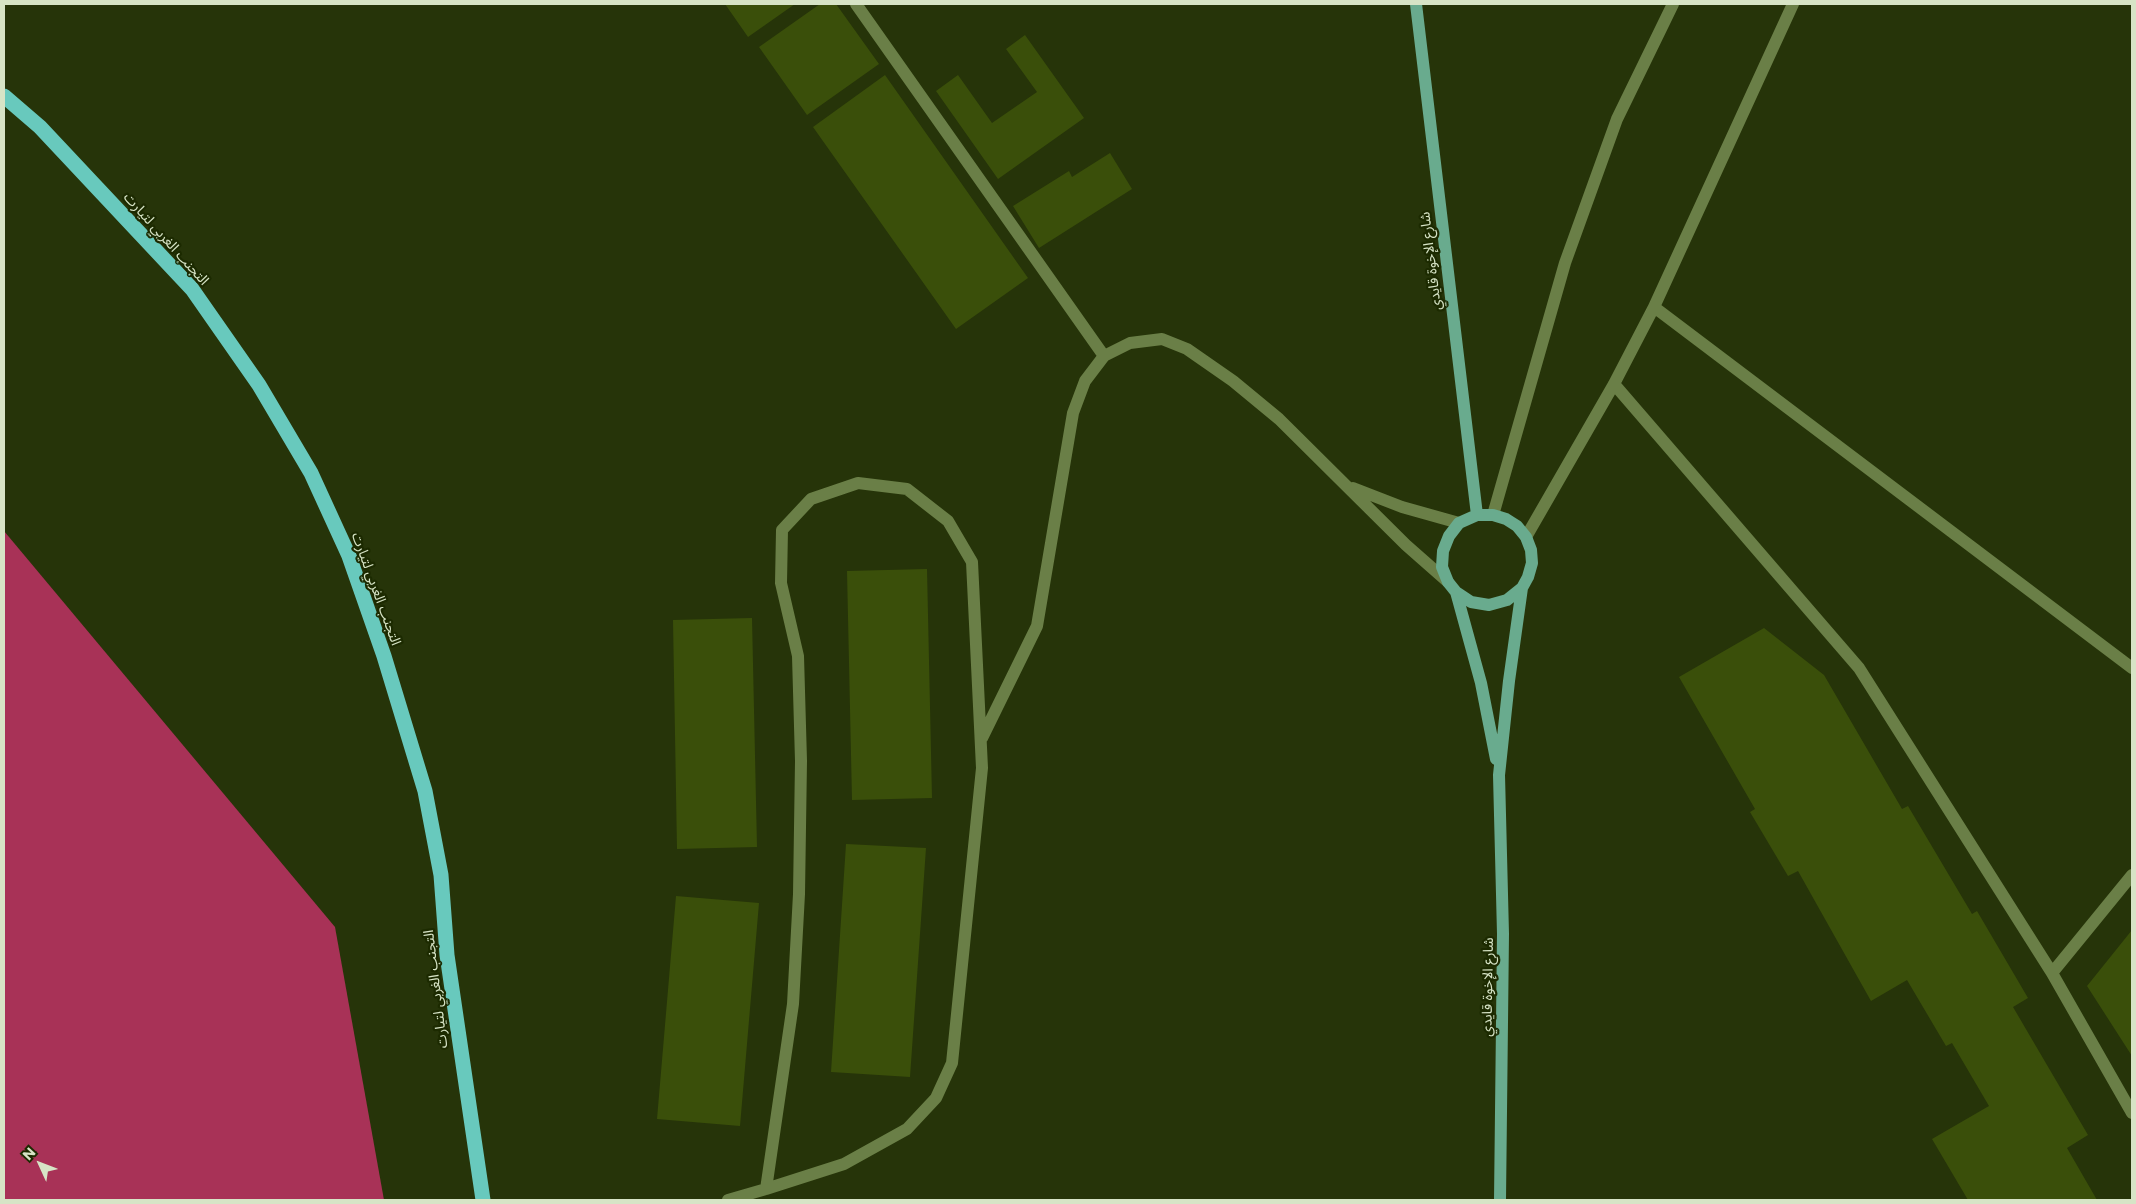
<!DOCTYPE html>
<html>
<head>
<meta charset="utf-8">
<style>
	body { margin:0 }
	#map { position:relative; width:2136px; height:1204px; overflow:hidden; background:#263409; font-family:Montserrat,sans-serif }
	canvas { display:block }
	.frame { position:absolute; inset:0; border:5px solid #d7e4c6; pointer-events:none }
	.north { position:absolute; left:15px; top:1139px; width:50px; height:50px; -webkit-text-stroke:4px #1c2a00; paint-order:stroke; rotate:313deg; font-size:14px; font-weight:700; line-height:20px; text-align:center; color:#d7e4c6 }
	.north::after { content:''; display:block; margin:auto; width:18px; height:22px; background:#d7e4c6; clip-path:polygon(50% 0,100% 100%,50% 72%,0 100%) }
</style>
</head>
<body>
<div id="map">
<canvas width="2136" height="1204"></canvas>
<div class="frame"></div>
<div class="north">N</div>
</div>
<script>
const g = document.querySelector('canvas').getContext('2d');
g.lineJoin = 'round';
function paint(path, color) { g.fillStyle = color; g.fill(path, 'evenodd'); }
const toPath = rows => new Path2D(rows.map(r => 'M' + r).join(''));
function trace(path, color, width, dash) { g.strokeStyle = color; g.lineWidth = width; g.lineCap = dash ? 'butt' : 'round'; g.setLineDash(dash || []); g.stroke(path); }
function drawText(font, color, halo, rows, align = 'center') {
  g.font = font + ' Montserrat,"Noto Sans Arabic",sans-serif'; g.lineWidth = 4.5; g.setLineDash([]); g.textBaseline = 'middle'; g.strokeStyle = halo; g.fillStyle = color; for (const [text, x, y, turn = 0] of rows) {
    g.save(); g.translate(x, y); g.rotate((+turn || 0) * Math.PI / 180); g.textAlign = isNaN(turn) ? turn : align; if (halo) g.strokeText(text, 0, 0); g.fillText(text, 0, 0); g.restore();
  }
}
paint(toPath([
	[4,531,335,927,384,1200,4,1200]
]), '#a83257');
paint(toPath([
	[725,4,795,4,748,37],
	[820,4,836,4,879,64,807,115,759,47],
	[1025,35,1084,118,998,179,936,91,958,75,992,123,1037,92,1006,49],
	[885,75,1028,278,956,329,813,127],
	[1110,153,1132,189,1039,248,1013,206,1069,171,1072,177],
	[927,569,932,798,852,800,847,571],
	[752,618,757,847,677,849,673,620],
	[1764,628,1824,675,1902,809,1908,806,1972,914,1977,911,2028,998,2013,1007,2088,1135,2067,1148,2097,1200,1968,1200,1932,1139,1989,1106,1952,1043,1946,1046,1907,980,1871,1001,1798,871,1788,876,1750,812,1755,809,1679,677],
	[846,844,926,848,910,1077,831,1072],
	[676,896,759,903,740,1126,657,1119],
	[2132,930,2132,1056,2087,986]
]), '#3a4f0a');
trace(toPath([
	[856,4,1104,356],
	[1654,307,2132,668],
	[1614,384,1859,668,2052,973,2132,1113],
	[1353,488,1402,507,1459,523],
	[1493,515,1565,263,1617,119,1673,4],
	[1526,537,1614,384,1654,307,1793,4],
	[982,738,1037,626,1073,413,1085,381,1104,356,1130,343,1162,339,1187,349,1233,381,1279,419,1406,545,1448,582],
	[2052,973,2132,875],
	[728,1200,766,1189,844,1164,907,1129,936,1098,952,1063,982,768,972,562,948,521,907,489,858,483,811,499,782,530,781,583,798,656,801,761,799,894,793,1004,766,1189]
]), '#6a7f47', 12);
trace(toPath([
	[1416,4,1477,515],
	[1456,592,1481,683,1496,759],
	[1500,1200,1503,934,1499,775,1509,681,1522,588,1528,577,1532,563,1531,550,1526,537,1517,526,1506,519,1493,515,1477,515,1459,523,1449,536,1443,551,1442,567,1448,582,1456,592,1471,602,1489,605,1507,600,1522,588]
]), '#69ab8e', 12);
trace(toPath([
	[4,96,40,127,192,289,259,385,311,473,349,556,384,656,425,791,441,875,447,955,483,1200]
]), '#68c9bd', 15);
drawText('14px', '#d7e4c6', '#1c2a00', [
	["التجنب الغربي لتيارت",166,239,48],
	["شارع الإخوة قايدي",1431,261,-97],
	["التجنب الغربي لتيارت",376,589,70],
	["شارع الإخوة قايدي",1488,987,-89],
	["التجنب الغربي لتيارت",436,989,-97]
]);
</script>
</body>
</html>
